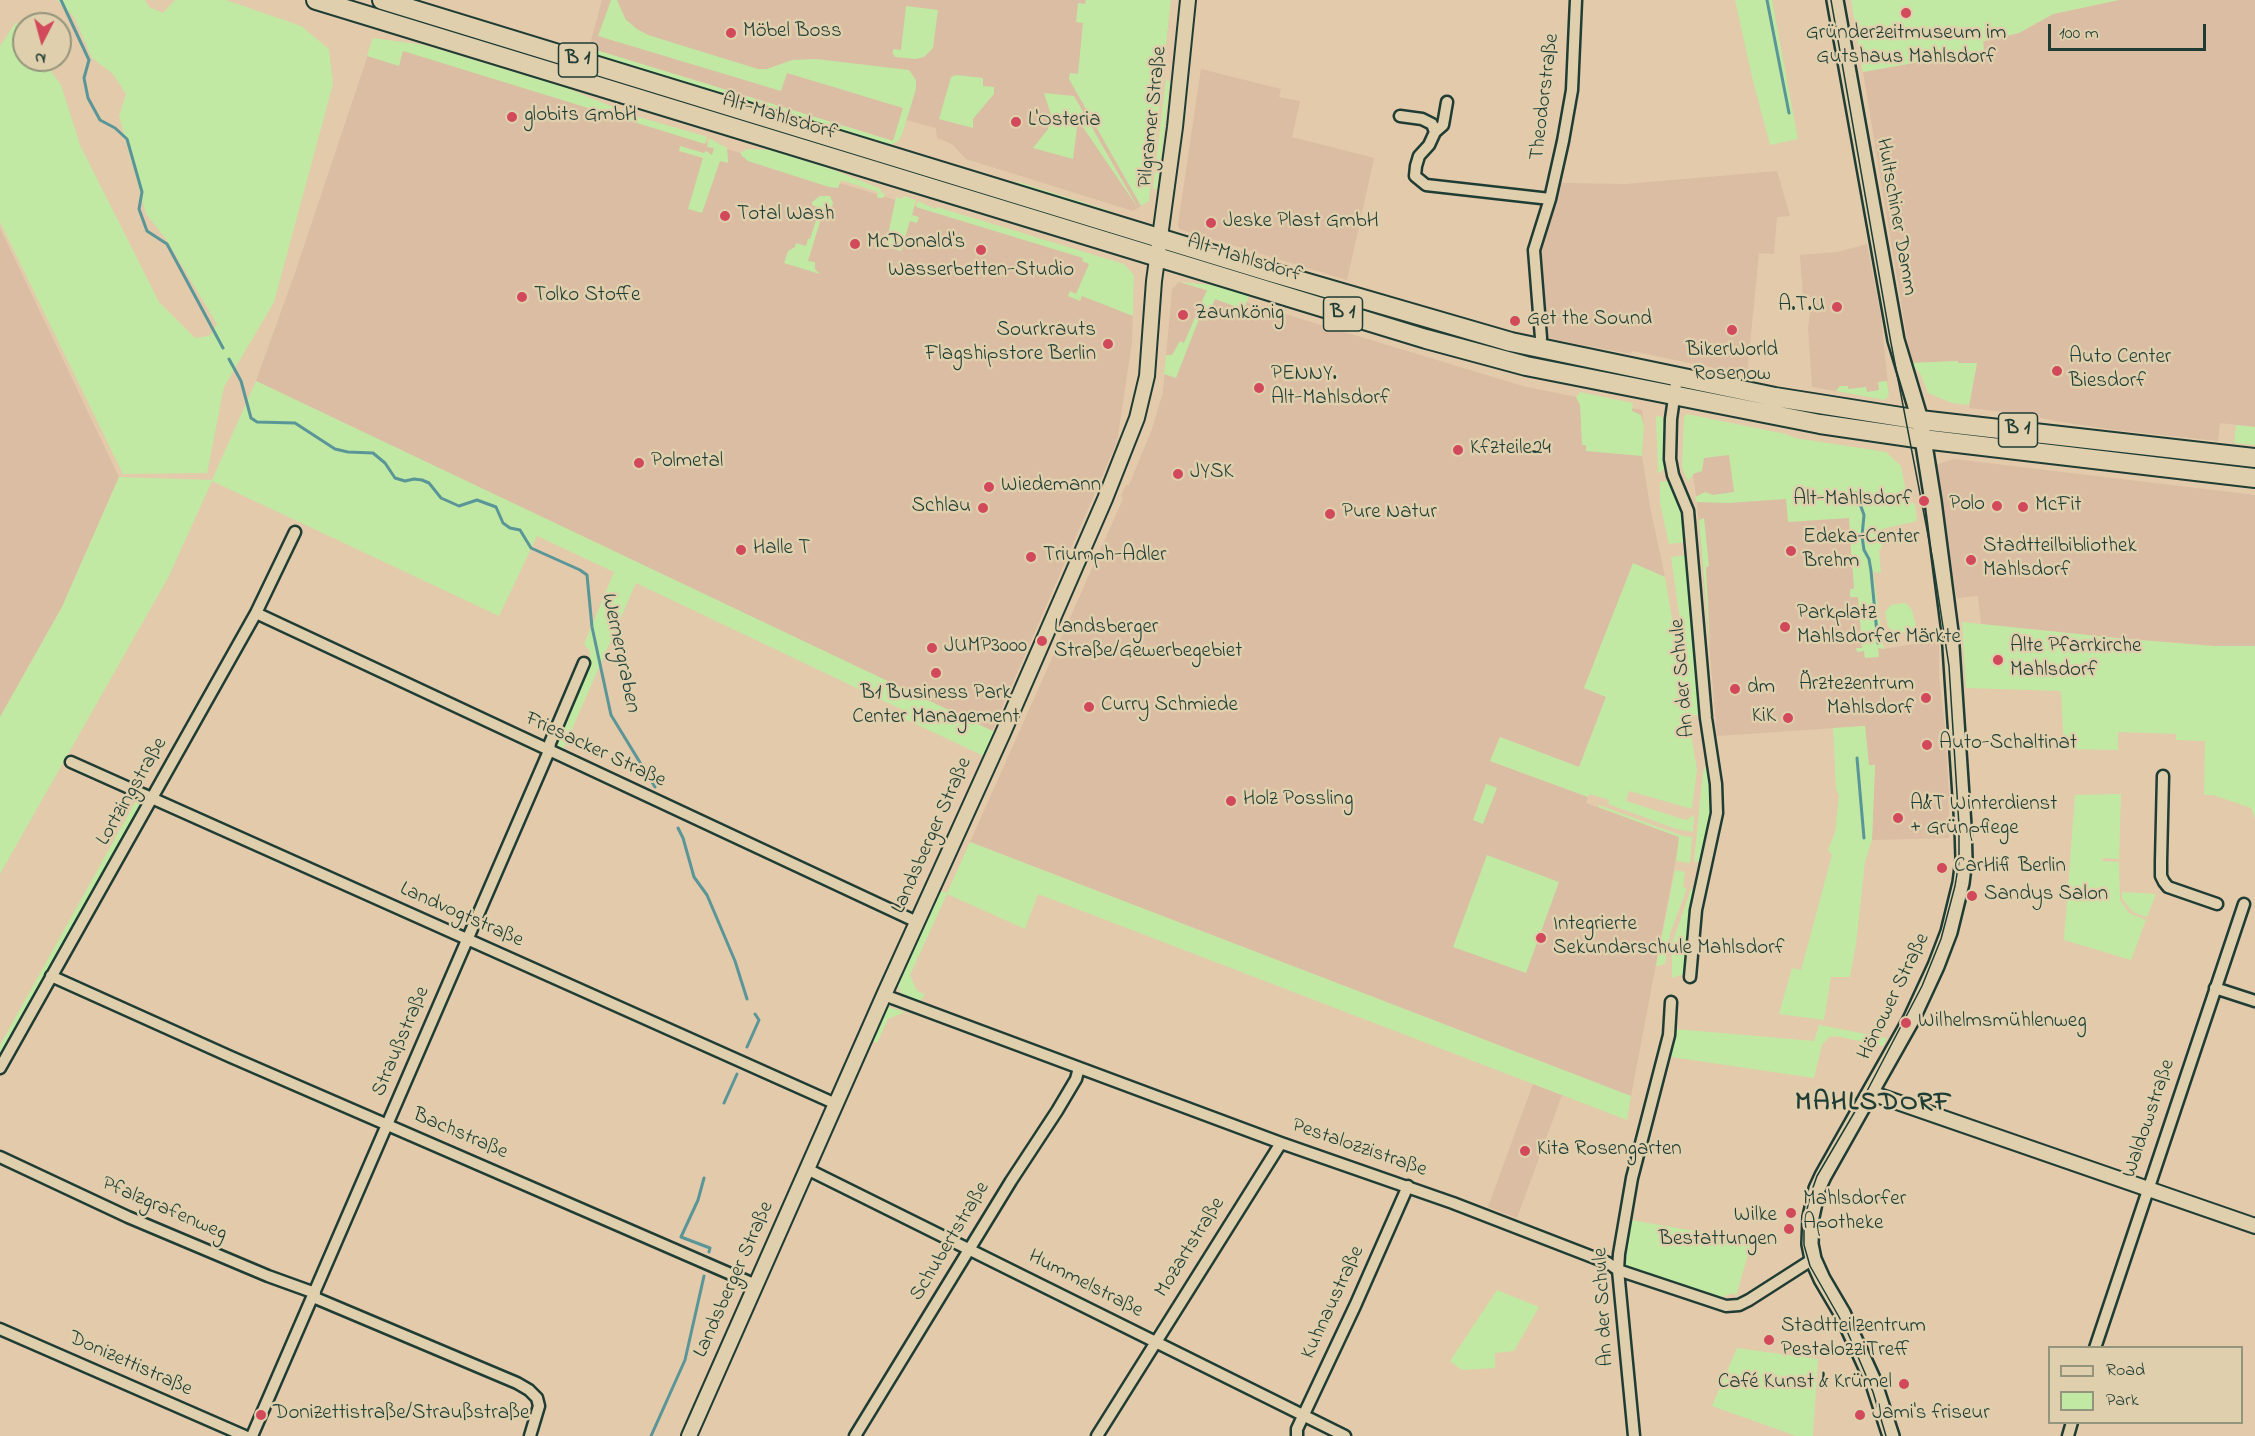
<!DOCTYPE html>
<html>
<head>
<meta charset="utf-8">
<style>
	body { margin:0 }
	#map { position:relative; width:2255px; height:1436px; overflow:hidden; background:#e3caaa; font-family:"Indie Flower",sans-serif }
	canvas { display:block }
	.legend { position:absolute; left:2048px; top:1346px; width:195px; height:78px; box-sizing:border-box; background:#e0cfac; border:2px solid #93957c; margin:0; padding:8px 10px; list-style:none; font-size:18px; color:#1f3d34 }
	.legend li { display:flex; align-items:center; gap:12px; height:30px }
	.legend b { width:30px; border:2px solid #93957c }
	.north { position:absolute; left:12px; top:12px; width:60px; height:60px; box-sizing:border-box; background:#e0cfac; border:2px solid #93957c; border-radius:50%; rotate:186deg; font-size:16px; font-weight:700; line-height:24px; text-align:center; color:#1f3d34 }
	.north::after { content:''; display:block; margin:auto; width:21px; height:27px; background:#d1495b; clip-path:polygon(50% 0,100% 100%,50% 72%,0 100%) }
	.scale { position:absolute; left:2048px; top:24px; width:158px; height:27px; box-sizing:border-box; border:3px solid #1f3d34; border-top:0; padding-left:8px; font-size:18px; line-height:21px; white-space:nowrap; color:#1f3d34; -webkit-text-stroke:4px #e0cfac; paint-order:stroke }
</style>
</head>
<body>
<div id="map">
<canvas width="2255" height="1436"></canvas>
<ul class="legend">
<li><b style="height:8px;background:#e0cfac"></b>Road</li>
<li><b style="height:16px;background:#c1e9a4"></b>Park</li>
</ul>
<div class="north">N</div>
<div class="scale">100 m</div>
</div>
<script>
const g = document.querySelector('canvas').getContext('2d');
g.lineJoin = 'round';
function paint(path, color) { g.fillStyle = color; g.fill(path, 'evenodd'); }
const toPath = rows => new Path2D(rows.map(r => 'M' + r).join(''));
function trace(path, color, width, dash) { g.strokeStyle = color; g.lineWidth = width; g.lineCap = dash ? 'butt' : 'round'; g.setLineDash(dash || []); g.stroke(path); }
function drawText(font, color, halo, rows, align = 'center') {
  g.font = font + ' "Indie Flower",sans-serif'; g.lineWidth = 5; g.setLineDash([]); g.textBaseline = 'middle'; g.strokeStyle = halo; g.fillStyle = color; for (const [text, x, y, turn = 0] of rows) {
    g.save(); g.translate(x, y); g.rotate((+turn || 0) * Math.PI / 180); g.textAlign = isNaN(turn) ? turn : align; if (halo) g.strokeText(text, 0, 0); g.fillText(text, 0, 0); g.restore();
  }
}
paint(toPath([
	[602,0,1171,0,1149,201,1133,211,966,159,952,144,937,138,936,128,906,120,902,135,897,142,589,48],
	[2119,0,2255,0,2255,427,2220,423,2218,441,2115,430,2055,421,2030,415,1969,408,1977,363,1957,363,1957,361,1911,363,1863,72,1984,51,1983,42,2019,33,2053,14],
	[372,43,424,52,618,116,1130,271,1134,275,1132,342,1117,442,992,731,256,381,296,270],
	[1201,69,1281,89,1279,97,1300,101,1292,137,1374,158,1347,280,1179,229,1178,224],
	[1777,171,1790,216,1777,217,1774,254,1759,253,1747,375,1632,351,1631,354,1544,338,1536,249,1561,183,1626,184],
	[0,228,119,477,62,607,0,717],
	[1867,244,1881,317,1889,395,1870,397,1812,387,1808,328,1812,297,1803,297,1800,255,1838,252],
	[1179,282,1526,387,1642,410,1644,426,1642,456,1650,507,1665,577,1634,564,1584,688,1606,697,1579,767,1500,737,1490,761,1588,797,1586,803,1680,837,1631,1096,970,842,1123,499,1121,496,1126,485,1129,485,1152,429,1163,392,1172,289],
	[1711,425,1849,518,1852,568,1883,640,1884,649,1939,640,1939,677,1945,728,1949,795,1949,838,1872,840,1875,765,1869,765,1865,726,1717,736,1697,502,1692,467],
	[1954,459,2255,495,2255,646,2213,646,2116,638,1981,624,1978,596,1957,598,1945,532,1935,465],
	[1533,1084,1562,1095,1517,1218,1488,1207]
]), '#dabda2');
paint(toPath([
	[57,0,145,0,149,7,163,13,175,0,226,0,301,26,329,49,333,84,274,302,224,387,207,473,123,474,0,222,0,46,16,22,24,34,24,60,43,60,61,85,80,145,159,302,195,338,209,336,217,324,166,239,146,214,119,116,126,94,113,74,92,58,74,17],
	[611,0,617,0,626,20,637,29,648,35,758,69,767,69,792,60,816,59,909,70,916,80,916,89,902,135,897,142,888,146,591,58,593,49,893,141,903,108,787,73,781,91,598,36],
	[1086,0,1171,0,1149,201,1141,206,1069,79,1070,73,1078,74,1083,23,1076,22,1078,3,1085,4],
	[1735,0,1772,0,1798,139,1770,145,1752,77],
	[1851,0,2119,0,2053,14,2019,33,1983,41,1984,50,1863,72],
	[906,6,938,10,933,48,924,57,915,59,895,57,893,54,893,49,901,50],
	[373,38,424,45,564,87,618,109,618,111,701,135,707,137,705,144,403,51,399,66,367,56],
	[956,75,983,78,983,86,994,87,994,94,973,119,973,128,939,119,951,77],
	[1166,79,1170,82,1157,189,1153,189],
	[1044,93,1074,96,1138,208,1078,120,1073,159,1033,148,1048,129,1051,115],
	[709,138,727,148,728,161,728,163,720,161,702,213,688,209,703,158,679,151,680,146,704,153,706,151,712,155,714,148,707,147],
	[748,149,770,150,831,169,881,189,881,192,885,194,883,198,879,198,877,197,878,192,841,180,838,188,829,187,748,161,741,155,741,152],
	[1015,181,1107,210,1119,217,1037,194],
	[820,196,830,196,833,203,832,207,824,209,808,261,815,262,815,269,820,274,784,263,788,251,795,247,796,243,806,246,808,239,810,239,820,208,812,205,812,202],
	[904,196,916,200,912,215,919,217,917,223,910,221,901,251,882,246,888,235,896,197,901,199],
	[918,201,936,209,937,207,1124,264,1134,275,1133,316,1082,296,1080,301,1068,296,1070,291,1076,294,1089,264,1082,261,1083,258,916,207],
	[1179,282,1211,285,1249,296,1243,312,1238,315,1231,313,1234,306,1215,299,1207,321,1199,319,1176,378,1164,374,1166,355,1172,355,1180,341,1184,343,1207,290],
	[1276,284,1333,296,1535,354,1535,357,1502,354],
	[1958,361,1958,363,1977,363,1969,405,1952,403,1928,393,1921,375,1911,363],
	[256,381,997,733,986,757,903,718,905,711,636,583,562,752,560,752,556,746,555,739,590,662,590,652,584,644,614,572,537,536,499,616,212,481,169,576,0,874,0,717,62,607,119,477,212,480],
	[1887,381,1889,395,1885,400,1836,391,1840,386,1848,386,1848,389,1866,387,1867,392,1879,390,1878,382],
	[1580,392,1633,403,1632,411,1641,415,1644,426,1642,456,1586,451,1586,445,1582,445,1580,405,1576,397],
	[1687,414,1786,434,1795,438,1886,452,1901,466,1908,501,1915,504,1917,521,1882,529,1882,548,1879,550,1881,573,1873,572,1884,649,1878,648,1879,657,1865,658,1864,651,1857,652,1856,648,1862,648,1858,597,1850,597,1850,589,1854,589,1849,518,1788,522,1786,499,1728,503,1697,502,1695,497,1705,492,1713,495,1734,492,1729,455,1704,458,1702,471,1693,474,1688,482,1682,467,1684,417],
	[1656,416,1663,417,1664,469,1658,474],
	[2236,425,2255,427,2255,445,2234,443],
	[2091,447,2250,466,2250,470,2090,452],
	[1666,481,1669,482,1681,503,1686,542,1669,544,1660,503,1660,482],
	[1704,518,1709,566,1706,567,1710,651,1699,520],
	[1687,555,1701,715,1688,716,1697,770,1692,809,1629,791,1626,801,1686,820,1694,815,1693,832,1676,829,1608,804,1609,800,1590,794,1588,797,1490,761,1500,737,1579,767,1606,697,1584,688,1633,563,1665,577,1675,636,1680,621,1671,557],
	[1903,603,1907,604,1912,610,1916,625,1912,632,1896,633,1888,627,1885,612,1891,605],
	[1962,622,2116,638,2213,646,2255,646,2255,818,2251,808,2213,795,2204,795,2205,741,2176,740,2176,734,2118,732,2118,750,2064,749,2061,691,1966,688],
	[1865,726,1869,765,1875,765,1872,840,1865,862,1856,944,1850,977,1831,977,1824,1020,1779,1014,1792,968,1801,970,1832,855,1828,850,1835,832,1839,795,1836,789,1833,728],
	[1708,764,1714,810,1702,861,1694,862,1703,771],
	[1486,784,1497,788,1483,824,1473,820],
	[2121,794,2119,859,2103,858,2102,861,2119,862,2120,900,2129,913,2146,920,2131,960,2064,940,2075,795],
	[137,799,140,803,139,809,0,1059,0,1045],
	[1599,805,1683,836,1692,837,1690,863,1676,861,1679,837,1598,807],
	[970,842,1631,1096,1627,1120,1038,894,1025,929,947,894,910,975,917,991,925,994,919,1003,900,992,897,982,941,891,947,893],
	[1487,855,1559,882,1526,973,1453,947],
	[1675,870,1685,872,1683,887,1687,888,1670,934,1665,964,1656,966],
	[1691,889,1695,890,1691,903,1684,974,1672,978,1672,944],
	[2122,892,2156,894,2147,917,2135,913,2129,908,2122,898],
	[888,1007,905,1012,888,1019,877,1043,873,1041],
	[1819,1025,1887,1038,1883,1046,1835,1036,1829,1037,1822,1045,1814,1078,1671,1057,1675,1029,1814,1041],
	[1631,1220,1752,1241,1736,1296,1733,1293,1720,1298,1709,1295,1625,1269],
	[1497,1290,1539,1307,1514,1351,1495,1353,1495,1368,1462,1370,1450,1361],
	[1737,1348,1818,1359,1813,1436,1796,1436,1712,1406]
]), '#c1e9a4');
trace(toPath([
	[61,0,89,60,84,78,88,98,100,120,115,128,127,139,142,192,139,209,147,231,167,244,223,348],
	[1767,0,1789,113],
	[229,359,241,381,251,418,257,422,295,423,335,449,348,452,373,453,385,463,395,478,405,481,414,479,422,480,429,483,441,498,459,506,477,500,496,507,503,523,510,528,520,530,531,548,580,570,587,575,592,627,611,715,655,787],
	[1856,493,1864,515,1862,536,1864,550,1869,559,1871,571,1878,643],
	[1857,758,1864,838],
	[678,828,683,838,694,877,707,895,735,961,747,999],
	[747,1047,759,1020,755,1014],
	[724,1103,737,1074],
	[704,1178,698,1200,681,1237,710,1248,709,1252],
	[651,1436,685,1360,704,1276]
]), '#5a9698', 3);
const minor = toPath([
	[1400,116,1422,119,1432,124,1435,132,1429,145,1419,156,1416,166,1415,176,1426,185,1550,199],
	[1435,132,1443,125,1447,102],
	[1539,348,1541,338,1534,250,1550,199,1563,141,1572,90,1576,0],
	[1677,377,1671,419,1670,459,1673,475,1688,511,1706,718,1716,784,1717,813,1696,910,1690,977],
	[256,613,917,922],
	[71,762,836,1104],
	[2163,776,2161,861,2161,876,2164,882,2168,887,2217,904],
	[51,976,231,1057,756,1285],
	[2215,988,2255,1001],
	[884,995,1281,1143,1453,1203,1608,1263,1618,1270,1726,1306,1739,1305,1749,1300,1813,1259],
	[0,1068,256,613,295,532],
	[0,1157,128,1217,268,1276,315,1293],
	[807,1169,1345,1436],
	[313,1297,517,1383,529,1390,537,1398,539,1406,530,1436],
	[0,1329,245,1436],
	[2095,1348,2244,904],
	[252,1436,549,751,550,743,584,663],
	[855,1436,1011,1181,1057,1111,1076,1079,1079,1068],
	[1097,1436,1281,1143],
	[1297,1436,1297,1429,1355,1306,1408,1186],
	[1634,1436,1618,1270,1619,1254,1632,1178,1669,1035,1671,1002],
	[2068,1436,2072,1422]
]);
const tertiary = toPath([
	[1871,1093,2255,1226],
	[689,1436,884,995,1003,733,1105,499,1137,418,1147,376,1154,281,1175,127,1188,0]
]);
const secondary = toPath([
	[1835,0,1896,340,1920,420,1933,501,1950,632,1963,826,1964,859,1961,883,1949,932,1936,966,1911,1020,1823,1176,1817,1189,1811,1217,1810,1244,1813,1259,1822,1279,1842,1313,1873,1381,1891,1436]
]);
const primary = toPath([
	[316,0,1426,339,1526,366,1820,424,1923,439,2255,478],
	[382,0,1270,272,1511,342,1775,397,1920,420,2255,458]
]);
trace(minor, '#1f3d34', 15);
trace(tertiary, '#1f3d34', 18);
trace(secondary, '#1f3d34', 20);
trace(primary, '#1f3d34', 22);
trace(minor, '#e0cfac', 10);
trace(tertiary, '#e0cfac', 14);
trace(secondary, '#e0cfac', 15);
trace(primary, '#e0cfac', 18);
trace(toPath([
	[1831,0,1891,343,1933,561,1949,666,1959,826,1959,862,1955,886,1941,939,1922,986,1867,1091,1817,1176,1810,1196,1804,1223,1804,1245,1810,1266,1847,1331,1873,1392,1886,1436]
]), '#1f3d34', 1.5);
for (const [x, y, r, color] of [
	[1906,13,6,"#d1495b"],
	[731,33,6,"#d1495b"],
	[512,117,6,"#d1495b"],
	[1016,122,6,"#d1495b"],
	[725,216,6,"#d1495b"],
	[1211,223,6,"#d1495b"],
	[855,244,6,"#d1495b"],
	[981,250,6,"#d1495b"],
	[522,297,6,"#d1495b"],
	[1837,307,6,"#d1495b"],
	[1183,315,6,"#d1495b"],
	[1515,321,6,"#d1495b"],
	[1732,330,6,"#d1495b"],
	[1108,344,6,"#d1495b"],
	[2057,371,6,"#d1495b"],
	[1259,388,6,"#d1495b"],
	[1458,450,6,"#d1495b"],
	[639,463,6,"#d1495b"],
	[1178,474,6,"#d1495b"],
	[989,487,6,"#d1495b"],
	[1924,501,6,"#d1495b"],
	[1997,506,6,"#d1495b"],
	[2023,507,6,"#d1495b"],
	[983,508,6,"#d1495b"],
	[1330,514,6,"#d1495b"],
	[741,550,6,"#d1495b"],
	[1791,551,6,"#d1495b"],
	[1031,557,6,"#d1495b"],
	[1971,560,6,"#d1495b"],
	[1785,627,6,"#d1495b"],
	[1042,641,6,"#d1495b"],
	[932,648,6,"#d1495b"],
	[1998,660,6,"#d1495b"],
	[936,673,6,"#d1495b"],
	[1735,689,6,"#d1495b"],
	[1926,698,6,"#d1495b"],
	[1089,707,6,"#d1495b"],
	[1788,718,6,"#d1495b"],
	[1927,745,6,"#d1495b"],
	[1231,801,6,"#d1495b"],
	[1898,818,6,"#d1495b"],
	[1942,868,6,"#d1495b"],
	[1972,896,6,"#d1495b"],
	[1541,938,6,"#d1495b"],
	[1906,1023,6,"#d1495b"],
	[1525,1151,6,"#d1495b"],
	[1791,1213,6,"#d1495b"],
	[1789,1229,6,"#d1495b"],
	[1769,1340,6,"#d1495b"],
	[1904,1384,6,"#d1495b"],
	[261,1415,6,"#d1495b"],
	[1860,1415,6,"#d1495b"]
]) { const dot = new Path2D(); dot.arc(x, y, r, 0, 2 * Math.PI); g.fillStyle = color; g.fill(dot); trace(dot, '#e0cfac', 2); }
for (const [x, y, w] of [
	[578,60,39],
	[1343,314,39],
	[2018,430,39]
]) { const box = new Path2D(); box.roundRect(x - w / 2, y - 17, w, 34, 4.5); g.fillStyle = '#e0cfac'; g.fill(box); trace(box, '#1f3d34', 1.5); }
drawText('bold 20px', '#1f3d34', null, [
	["B 1",578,60],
	["B 1",1343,314],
	["B 1",2018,430]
]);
drawText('21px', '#1f3d34', '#e0cfac', [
	["Möbel Boss",743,33],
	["Gründerzeitmuseum im",1906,35,"center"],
	["Gutshaus Mahlsdorf",1906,59,"center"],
	["globits GmbH",524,117],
	["L'Osteria",1028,122],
	["Total Wash",737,216],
	["Jeske Plast GmbH",1223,223],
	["McDonald's",867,244],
	["Wasserbetten-Studio",981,272,"center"],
	["Tolko Stoffe",534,297],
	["A.T.U",1825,307,"right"],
	["Zaunkönig",1195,315],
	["Get the Sound",1527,321],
	["Sourkrauts",1096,332,"right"],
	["Flagshipstore Berlin",1096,356,"right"],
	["BikerWorld",1732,352,"center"],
	["Rosenow",1732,376,"center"],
	["Auto Center",2069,359],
	["Biesdorf",2069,383],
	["PENNY.",1271,376],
	["Alt-Mahlsdorf",1271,400],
	["Kfzteile24",1470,450],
	["Polmetal",651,463],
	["JYSK",1190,474],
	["Wiedemann",1001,487],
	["Alt-Mahlsdorf",1912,501,"right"],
	["Polo",1985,506,"right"],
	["McFit",2035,507],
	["Schlau",971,508,"right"],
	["Pure Natur",1342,514],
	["Edeka-Center",1803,539],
	["Brehm",1803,563],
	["Stadtteilbibliothek",1983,548],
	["Mahlsdorf",1983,572],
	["Halle T",753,550],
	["Triumph-Adler",1043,557],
	["Parkplatz",1797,615],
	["Mahlsdorfer Märkte",1797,639],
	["Landsberger",1054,629],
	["Straße/Gewerbegebiet",1054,653],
	["JUMP3000",944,648],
	["Alte Pfarrkirche",2010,648],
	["Mahlsdorf",2010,672],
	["Ärztezentrum",1914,686,"right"],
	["Mahlsdorf",1914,710,"right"],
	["dm",1747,689],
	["B1 Business Park",936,695,"center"],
	["Center Management",936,719,"center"],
	["Curry Schmiede",1101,707],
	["KiK",1776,718,"right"],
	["Auto-Schaltinat",1939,745],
	["Holz Possling",1243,801],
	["A&T Winterdienst",1910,806],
	["+ Grünpflege",1910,830],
	["CarHifi Berlin",1954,868],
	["Sandys Salon",1984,896],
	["Integrierte",1553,926],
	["Sekundarschule Mahlsdorf",1553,950],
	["Wilhelmsmühlenweg",1918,1023],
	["Kita Rosengarten",1537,1151],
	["Mahlsdorfer",1803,1201],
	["Apotheke",1803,1225],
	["Wilke",1777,1217,"right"],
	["Bestattungen",1777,1241,"right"],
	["Stadtteilzentrum",1781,1328],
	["PestalozziTreff",1781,1352],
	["Café Kunst & Krümel",1892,1384,"right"],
	["Donizettistraße/Straußstraße",273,1415],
	["Jami's friseur",1872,1415]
], 'left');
drawText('21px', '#1f3d34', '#e0cfac', [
	["Theodorstraße",1546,97,-83],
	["Pilgramer Straße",1154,117,-84],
	["Alt-Mahlsdorf",779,118,17],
	["Hultschiner Damm",1895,217,80],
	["Alt-Mahlsdorf",1244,260,17],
	["An der Schule",1684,678,-95],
	["Friesacker Straße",595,751,25],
	["Lortzingstraße",133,792,-60],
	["Landsberger Straße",933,836,-66],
	["Landvogtstraße",461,916,24],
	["Hönower Straße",1895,997,-64],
	["Straußstraße",402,1042,-67],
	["Waldowstraße",2150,1119,-71],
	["Bachstraße",460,1135,23],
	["Pestalozzistraße",1359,1149,19],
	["Pfalzgrafenweg",164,1210,23],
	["Schubertstraße",951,1242,-59],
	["Mozartstraße",1191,1248,-58],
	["Landsberger Straße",735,1280,-66],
	["Hummelstraße",1085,1285,27],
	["Kuhnaustraße",1334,1303,-65],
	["An der Schule",1605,1307,-93],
	["Donizettistraße",130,1365,24]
]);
drawText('italic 22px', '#24443c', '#e0cfac', [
	["Wernergraben",619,652,78]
]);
g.letterSpacing = '1.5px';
drawText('bold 27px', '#1f3d34', '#e0cfac', [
	["MAHLSDORF",1874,1105]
]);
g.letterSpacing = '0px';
</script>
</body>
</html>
